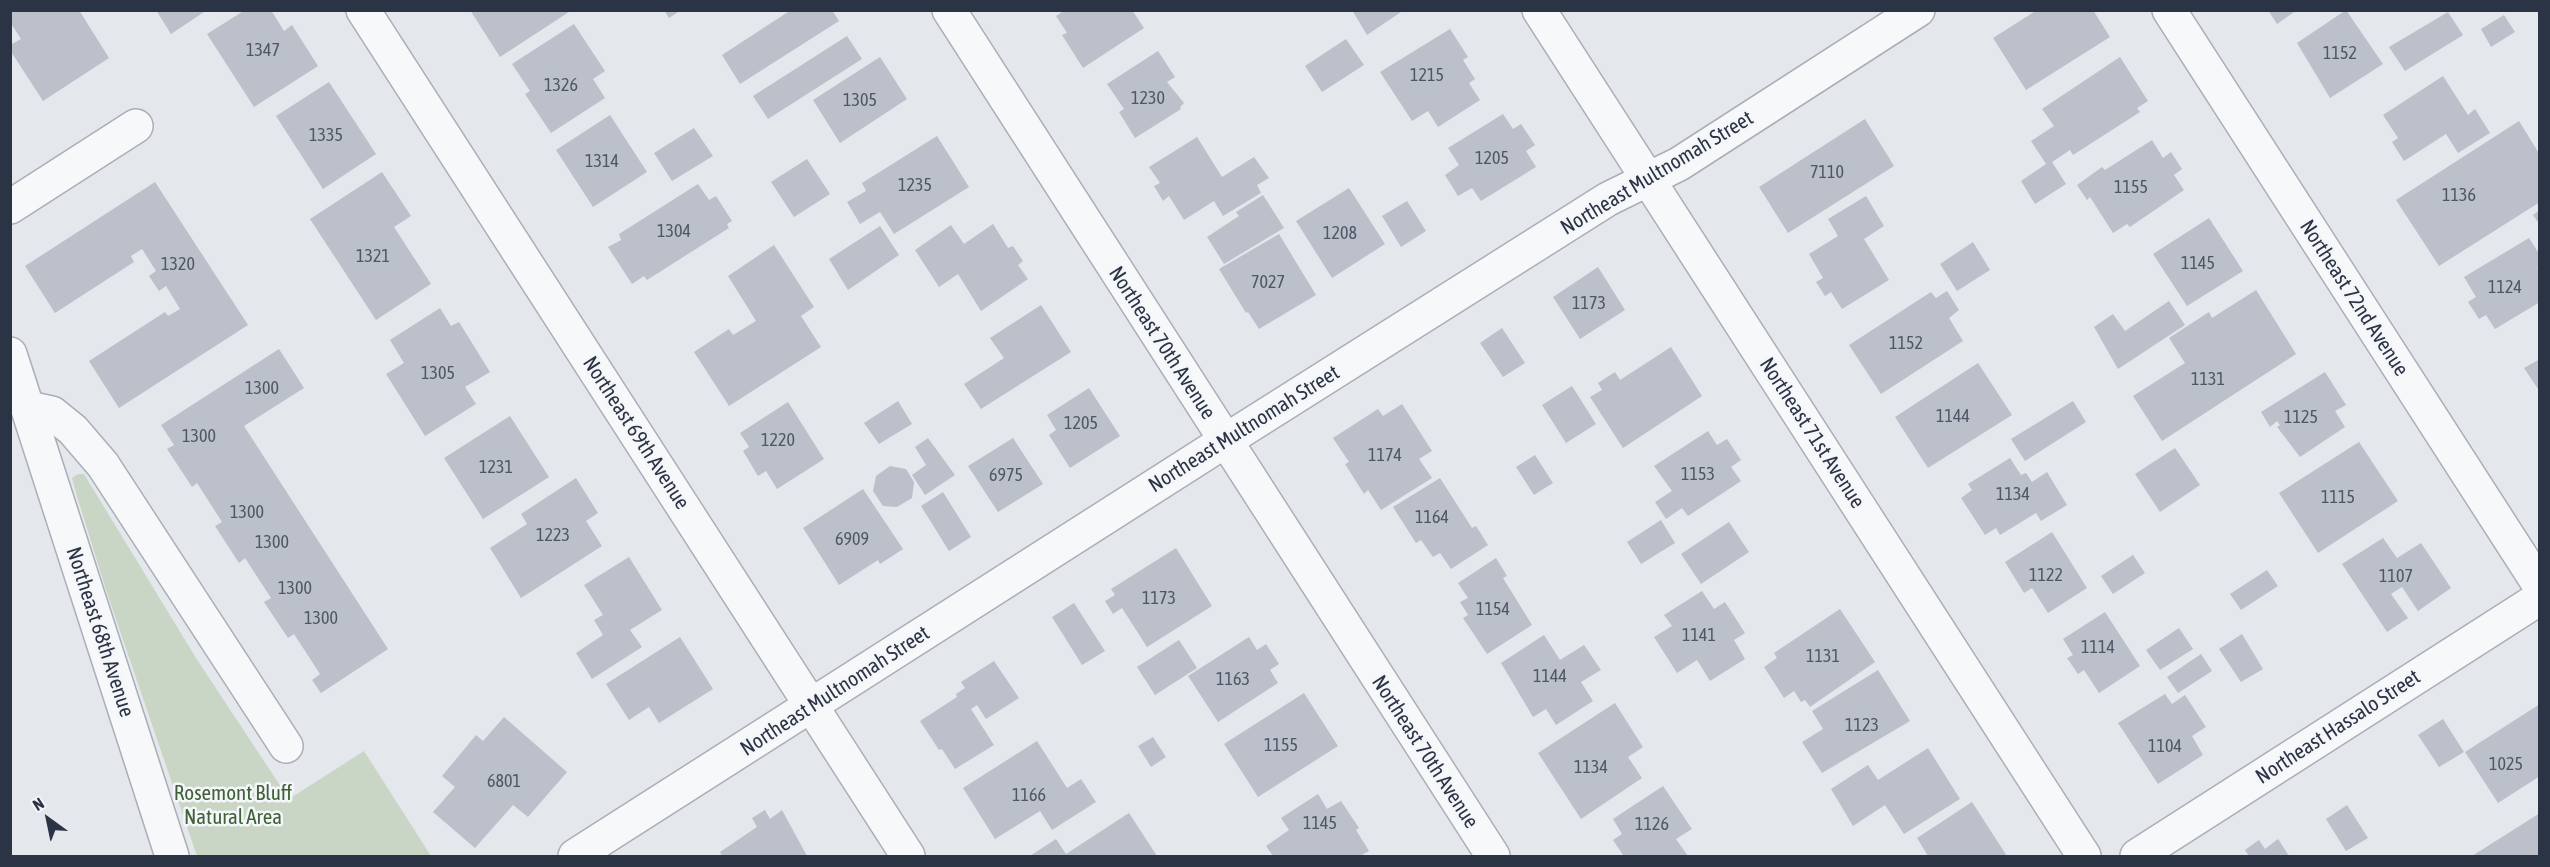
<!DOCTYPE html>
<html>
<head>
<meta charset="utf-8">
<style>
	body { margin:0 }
	#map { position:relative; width:2550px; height:867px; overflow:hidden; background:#e4e7ec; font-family:"Asap Condensed",sans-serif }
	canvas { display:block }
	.frame { position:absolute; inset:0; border:12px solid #2b3445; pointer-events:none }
	.north { position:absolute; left:18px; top:789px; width:60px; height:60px; -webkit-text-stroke:4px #f4f6f9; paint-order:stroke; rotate:327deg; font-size:16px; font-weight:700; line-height:24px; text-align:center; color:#2b3445 }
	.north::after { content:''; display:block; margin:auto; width:21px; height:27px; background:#2b3445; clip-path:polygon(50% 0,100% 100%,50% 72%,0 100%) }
</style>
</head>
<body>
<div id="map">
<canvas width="2550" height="867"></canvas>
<div class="frame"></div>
<div class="north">N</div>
</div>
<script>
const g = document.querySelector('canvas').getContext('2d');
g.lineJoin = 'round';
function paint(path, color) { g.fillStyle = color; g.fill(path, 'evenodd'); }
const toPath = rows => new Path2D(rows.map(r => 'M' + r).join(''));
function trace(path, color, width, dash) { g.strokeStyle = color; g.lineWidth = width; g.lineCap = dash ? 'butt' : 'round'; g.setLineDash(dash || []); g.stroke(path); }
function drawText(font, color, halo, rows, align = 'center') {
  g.font = font + ' "Asap Condensed",sans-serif'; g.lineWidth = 5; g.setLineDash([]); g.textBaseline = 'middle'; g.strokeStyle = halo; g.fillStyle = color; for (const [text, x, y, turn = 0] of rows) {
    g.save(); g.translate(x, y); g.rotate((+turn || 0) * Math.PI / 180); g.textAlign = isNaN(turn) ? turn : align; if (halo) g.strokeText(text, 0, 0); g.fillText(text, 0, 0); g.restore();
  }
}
paint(toPath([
	[78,474,84,474,196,658,289,799,364,751,431,856,197,856,107,593,76,493,72,478]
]), '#c9d6c5');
paint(toPath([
	[10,10,79,10,109,58,43,101,10,50,10,45,21,39,10,22],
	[156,10,207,10,171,34],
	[245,10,271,10,284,31,292,25,318,66,254,107,207,34],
	[470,10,572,10,500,57],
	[664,10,681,10,669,18],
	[791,10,832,10,839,21,740,84,722,55],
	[1065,10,1132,10,1144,28,1083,68,1062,35,1067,33,1056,16],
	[1352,10,1404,10,1367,35],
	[2037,10,2093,10,2110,37,2026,90,1993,38],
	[2268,10,2297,10,2277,24],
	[2346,10,2383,64,2330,98,2297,43],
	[2448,12,2463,35,2405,71,2389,47],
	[2504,15,2515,32,2491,47,2481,29],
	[574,24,605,71,593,79,605,98,551,133,525,94,530,91,512,64],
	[1450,29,1468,57,1463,60,1475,79,1469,83,1480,100,1438,127,1428,111,1412,121,1380,72],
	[847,36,862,59,768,119,753,96],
	[1346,39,1364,65,1322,92,1305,66],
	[1158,51,1175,77,1167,82,1184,103,1180,107,1181,109,1135,138,1119,112,1124,109,1107,84],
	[880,57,907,99,840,143,813,100],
	[2120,57,2148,101,2137,108,2140,112,2073,155,2070,150,2052,162,2066,184,2035,204,2021,181,2046,164,2031,141,2054,126,2042,109],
	[2443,76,2468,115,2475,109,2490,133,2458,153,2446,134,2404,161,2392,142,2398,138,2383,115],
	[329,82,376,154,323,189,276,116],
	[1503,114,1513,129,1521,124,1535,145,1526,151,1536,167,1481,201,1472,188,1458,196,1445,175,1459,165,1448,148],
	[610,115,647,172,593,207,556,150],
	[1865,119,1894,166,1788,233,1759,187],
	[2519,121,2540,155,2540,202,2439,266,2396,200],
	[694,128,713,156,672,181,654,153],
	[937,136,969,187,894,234,880,212,860,224,847,202,866,191,862,183],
	[1197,137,1222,177,1254,157,1269,178,1257,185,1261,193,1223,216,1214,201,1184,220,1169,196,1163,201,1154,186,1160,183,1149,167],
	[2152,140,2163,158,2171,152,2182,169,2174,175,2184,190,2130,227,2127,224,2113,233,2090,197,2087,200,2077,185,2102,167,2105,170],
	[807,159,830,194,794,217,771,182],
	[382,172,411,216,394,227,431,284,376,320,310,219],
	[155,182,248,325,119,408,89,361,165,312,168,316,180,309,166,286,159,291,149,276,156,271,142,249,131,256,134,262,55,313,25,266],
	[698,184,709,200,716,196,732,221,727,224,729,228,647,280,644,276,632,284,608,247,621,240,619,234],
	[1349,188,1385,244,1332,278,1296,221],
	[1263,195,1284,228,1224,264,1207,237,1239,216,1236,212],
	[1866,196,1884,226,1864,239,1889,280,1842,309,1831,292,1825,296,1816,282,1823,278,1809,254,1838,236,1828,219],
	[1407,201,1426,231,1401,247,1382,216],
	[2540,210,2540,225,2533,215],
	[2209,218,2243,271,2187,306,2153,254],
	[993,224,1008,248,1013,246,1023,261,1018,265,1028,279,981,311,958,274,939,287,915,250,951,225,964,244],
	[880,226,899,255,848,290,829,259],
	[1279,234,1316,295,1259,329,1248,312,1246,313,1219,269],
	[2529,238,2540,255,2540,266,2537,267,2540,270,2540,302,2495,329,2486,315,2479,319,2468,302,2476,297,2464,277],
	[1973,242,1990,270,1957,291,1940,264],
	[774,245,814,307,801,316,821,347,729,406,694,352,729,329,733,335,756,321,728,276],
	[1598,267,1625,310,1580,339,1553,297],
	[2256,290,2296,354,2162,441,2133,396,2185,363,2169,338,2209,312,2212,318],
	[1947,291,1959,310,1949,318,1963,341,1881,394,1849,345,1931,292,1936,298],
	[2169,301,2185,325,2118,369,2094,327,2113,314,2125,331],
	[1041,305,1071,352,981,409,964,384,1004,358,990,338],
	[440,308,451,326,459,322,490,372,465,387,476,404,425,436,386,374,404,363,390,340],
	[1502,328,1525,363,1503,377,1480,343],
	[1671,347,1702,396,1623,448,1590,397,1602,390,1598,383,1615,372,1620,380],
	[279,349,304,388,244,426,388,649,321,693,312,680,320,674,294,634,288,638,264,602,271,598,245,558,239,563,215,526,222,522,197,483,192,487,167,449,174,445,161,425],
	[2540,359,2540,392,2524,368],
	[1978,363,2012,415,1928,468,1895,417],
	[2325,372,2346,405,2335,411,2345,427,2300,457,2277,427,2280,425,2277,421,2270,427,2261,412],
	[1572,386,1596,424,1566,443,1542,405],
	[1089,388,1120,436,1070,468,1049,435,1056,430,1047,415],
	[898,401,912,424,879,444,864,423],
	[2073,401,2086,422,2025,461,2011,439],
	[788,402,824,459,777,489,766,471,758,476,743,451,749,447,740,433],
	[1402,404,1432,451,1419,459,1432,478,1381,510,1368,490,1364,494,1345,464,1349,462,1333,438,1378,409,1383,416],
	[510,416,549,477,483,519,444,458],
	[1708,431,1717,445,1727,439,1741,460,1731,467,1741,481,1688,516,1682,508,1666,519,1655,502,1672,491,1654,466],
	[928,438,955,475,925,495,912,475,926,465,915,447],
	[1013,438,1043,484,998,512,968,466],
	[2359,442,2398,501,2318,553,2279,493],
	[2175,448,2200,485,2160,512,2135,474],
	[1535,455,1553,483,1534,495,1516,467],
	[2010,458,2021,475,2026,473,2032,482,2047,472,2067,505,2041,521,2036,513,2000,535,1996,528,1985,535,1961,498,1972,490,1968,484],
	[890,466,906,469,914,482,912,498,897,507,883,506,873,491,876,476],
	[576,478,598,513,586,521,602,546,521,598,490,548,527,524,521,514],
	[1440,478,1472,528,1476,526,1488,545,1451,569,1440,553,1433,557,1421,540,1416,543,1393,507],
	[863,489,903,549,880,564,878,560,839,585,803,528],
	[943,492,971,537,949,551,921,506],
	[1661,520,1675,543,1641,564,1627,542],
	[1729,522,1749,552,1701,584,1681,554],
	[2052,532,2087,588,2048,613,2032,588,2024,593,2005,562],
	[2383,538,2397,558,2421,543,2451,588,2418,611,2402,587,2391,594,2408,618,2387,632,2342,564],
	[1176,548,1212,606,1147,647,1122,608,1113,614,1105,601,1115,595,1111,589],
	[2133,555,2145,573,2113,594,2101,576],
	[629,557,662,610,630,630,642,647,592,679,576,653,603,635,594,620,603,615,584,585],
	[1496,558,1507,576,1503,578,1532,625,1487,654,1463,618,1468,615,1460,602,1468,598,1458,583],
	[2267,570,2278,586,2241,610,2230,594],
	[1702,591,1714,609,1725,602,1745,633,1734,640,1745,659,1710,681,1697,660,1677,673,1654,637,1672,626,1664,615],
	[1074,603,1105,651,1082,665,1052,617],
	[1840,609,1875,662,1810,707,1805,700,1801,702,1794,691,1784,698,1764,667,1777,658,1774,653],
	[2105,612,2140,666,2099,693,2084,670,2078,674,2067,658,2073,655,2063,639],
	[2179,628,2193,649,2160,670,2146,650],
	[2242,634,2263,669,2241,682,2219,649],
	[1544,635,1560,660,1584,645,1601,670,1581,682,1593,701,1556,725,1546,709,1533,717,1501,663],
	[680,637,713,689,659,723,649,707,629,720,606,684],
	[1249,637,1257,650,1266,644,1279,664,1270,670,1278,683,1218,722,1188,676],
	[1179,640,1197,668,1155,695,1137,667],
	[2201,654,2212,671,2178,693,2167,677],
	[994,661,1019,698,986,719,977,705,971,709,994,745,955,769,942,749,939,750,920,721,957,697,956,694,965,688,961,682],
	[1878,670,1910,721,1822,773,1802,742,1823,729,1812,711],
	[1304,693,1338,746,1258,797,1224,744],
	[2165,694,2172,704,2185,695,2206,727,2192,736,2203,755,2158,784,2118,723],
	[1615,703,1643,747,1628,757,1642,778,1581,819,1538,753],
	[2540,704,2540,776,2498,803,2465,752],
	[504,717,567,772,528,817,513,805,475,848,433,812,455,787,442,776,476,735,483,741],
	[2443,719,2464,752,2439,767,2418,735],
	[1153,737,1166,757,1151,767,1138,746],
	[1037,741,1067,788,1081,779,1096,802,1052,830,1040,811,995,839,963,788],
	[1928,748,1960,799,1904,834,1885,805,1853,826,1831,789,1868,765,1878,780],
	[1663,786,1692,829,1676,839,1688,856,1621,856,1623,855,1613,840,1622,834,1613,819],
	[1318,794,1327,809,1341,801,1359,828,1356,830,1369,851,1360,856,1273,856,1266,846,1289,830,1281,818],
	[1972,802,2007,856,1928,856,1917,838],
	[2347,805,2368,838,2346,851,2326,819],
	[765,810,770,819,782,810,807,856,722,856,720,852,757,827,752,818],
	[1129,813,1157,856,1030,856,1056,839,1066,854],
	[2540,813,2540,856,2472,856],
	[2278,839,2289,856,2249,856,2245,850,2259,840,2265,849]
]), '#bbc0ca');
const minor = toPath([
	[363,10,908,856],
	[949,10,1493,856],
	[1539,10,2084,856],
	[2169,10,2540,586],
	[10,207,136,126],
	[29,408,52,413,73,430,103,465,286,746],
	[575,856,1225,441,1608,199,1679,164,1918,10],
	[2137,856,2540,598]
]);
const tertiary = toPath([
	[10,354,172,856]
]);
trace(minor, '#a9aeb7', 36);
trace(tertiary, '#a9aeb7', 36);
trace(minor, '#f7f8fa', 33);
trace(tertiary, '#f7f8fa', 33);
drawText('18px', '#4f5766', null, [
	["1347",263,50],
	["1152",2340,53],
	["1215",1427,75],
	["1326",561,85],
	["1230",1148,98],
	["1305",860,100],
	["1335",326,135],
	["1205",1492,158],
	["1314",602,161],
	["7110",1827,172],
	["1235",915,185],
	["1155",2131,187],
	["1136",2459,195],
	["1304",674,231],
	["1208",1340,233],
	["1321",373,256],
	["1145",2198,263],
	["1320",178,264],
	["7027",1268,282],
	["1124",2505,287],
	["1173",1589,303],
	["1152",1906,343],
	["1305",438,373],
	["1131",2208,379],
	["1300",262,388],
	["1144",1953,416],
	["1125",2301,417],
	["1205",1081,423],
	["1300",199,436],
	["1220",778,440],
	["1174",1385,455],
	["1231",496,467],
	["1153",1698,474],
	["6975",1006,475],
	["1134",2013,494],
	["1115",2338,497],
	["1300",247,512],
	["1164",1432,517],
	["1223",553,535],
	["6909",852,539],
	["1300",272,542],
	["1122",2046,575],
	["1107",2396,576],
	["1300",295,588],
	["1173",1159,598],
	["1154",1493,609],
	["1300",321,618],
	["1141",1699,635],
	["1114",2098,647],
	["1131",1823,656],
	["1144",1550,676],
	["1163",1233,679],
	["1123",1862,725],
	["1155",1281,745],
	["1104",2165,746],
	["1025",2506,764],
	["1134",1591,767],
	["6801",504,781],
	["1166",1029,795],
	["1145",1320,823],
	["1126",1652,824]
]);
drawText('21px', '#2b3445', '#f4f6f9', [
	["Northeast Multnomah Street",1657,173,-31],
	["Northeast 72nd Avenue",2354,298,57],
	["Northeast 70th Avenue",1162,343,57],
	["Northeast Multnomah Street",1244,429,-32],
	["Northeast 69th Avenue",636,433,57],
	["Northeast 71st Avenue",1812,433,57],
	["Northeast 68th Avenue",100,632,72],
	["Northeast Multnomah Street",835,691,-33],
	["Northeast Hassalo Street",2338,727,-33],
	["Northeast 70th Avenue",1425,752,57]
]);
drawText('21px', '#3f6138', '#f4f6f9', [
	["Rosemont Bluff",233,793],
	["Natural Area",233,817]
]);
</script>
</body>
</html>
